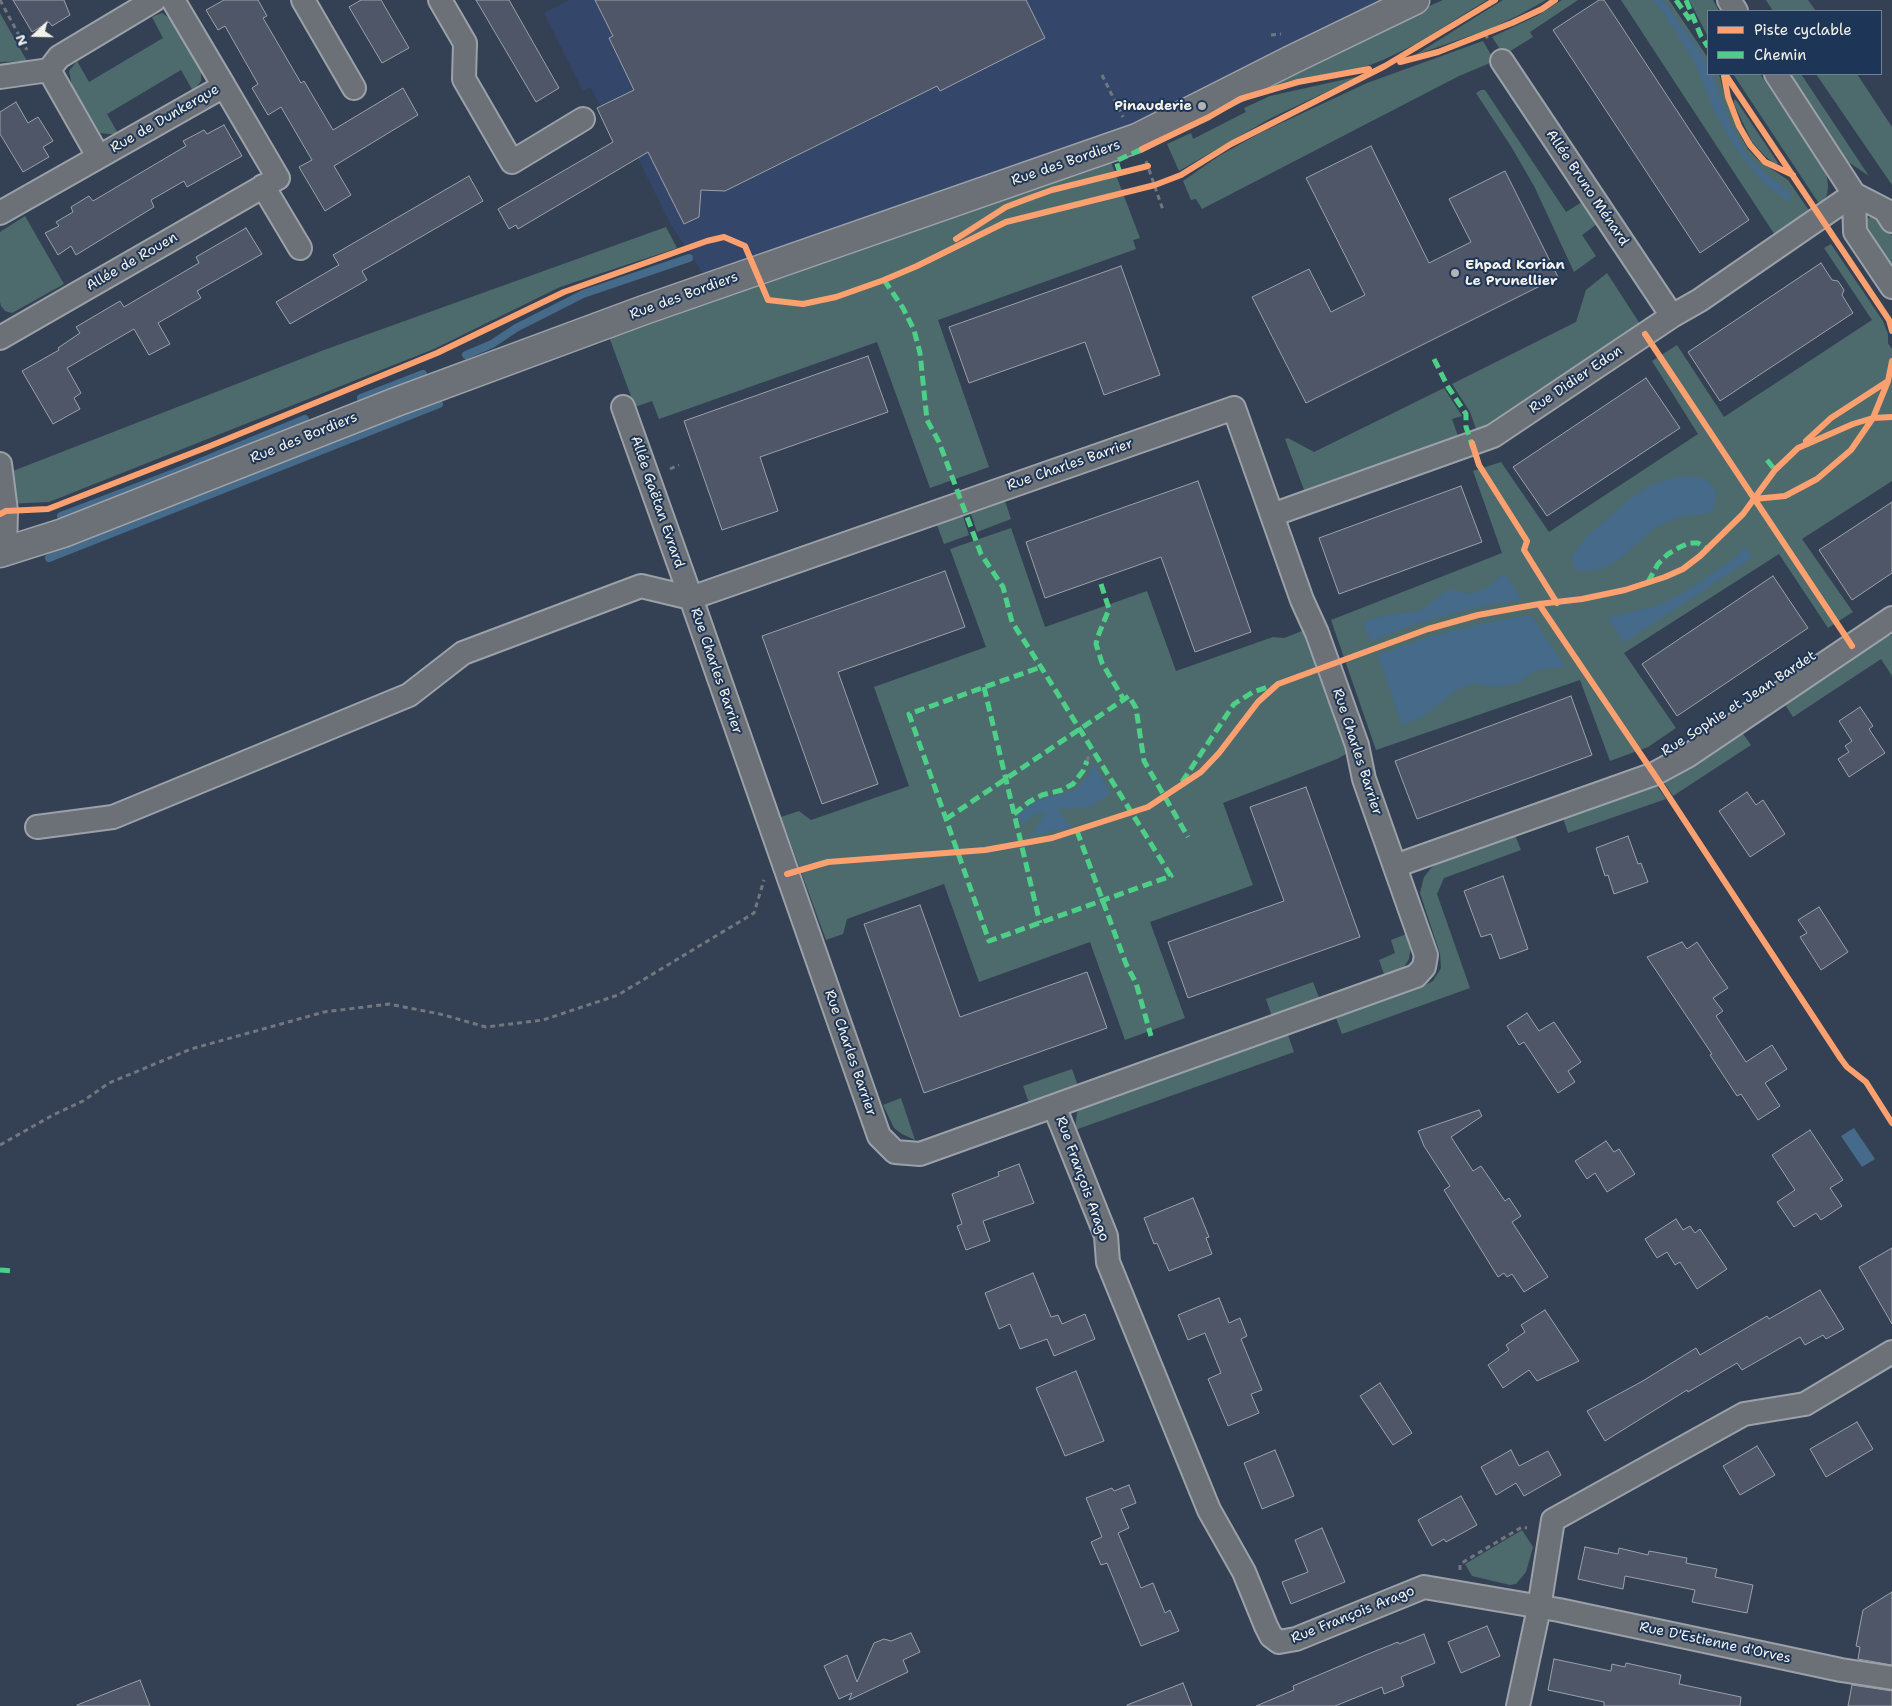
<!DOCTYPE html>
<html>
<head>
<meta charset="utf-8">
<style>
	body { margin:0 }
	#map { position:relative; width:1892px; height:1706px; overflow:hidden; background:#344154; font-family:"Shantell Sans",sans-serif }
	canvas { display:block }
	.legend { position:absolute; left:1707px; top:10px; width:175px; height:65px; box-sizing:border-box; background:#1d3557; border:1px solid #738091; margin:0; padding:6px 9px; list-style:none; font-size:15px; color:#f4f1e8 }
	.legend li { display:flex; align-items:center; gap:10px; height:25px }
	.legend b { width:25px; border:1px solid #738091 }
	.north { position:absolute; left:10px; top:10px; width:50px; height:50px; -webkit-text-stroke:4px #1d3557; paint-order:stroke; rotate:249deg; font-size:14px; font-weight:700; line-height:20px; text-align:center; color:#f4f1e8 }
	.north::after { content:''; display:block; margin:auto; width:18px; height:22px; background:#f4f1e8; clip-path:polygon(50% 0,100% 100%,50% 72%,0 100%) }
</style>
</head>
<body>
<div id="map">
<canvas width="1892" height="1706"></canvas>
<ul class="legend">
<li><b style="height:6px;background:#fca06f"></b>Piste cyclable</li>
<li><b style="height:6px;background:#4dcf88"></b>Chemin</li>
</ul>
<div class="north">N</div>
</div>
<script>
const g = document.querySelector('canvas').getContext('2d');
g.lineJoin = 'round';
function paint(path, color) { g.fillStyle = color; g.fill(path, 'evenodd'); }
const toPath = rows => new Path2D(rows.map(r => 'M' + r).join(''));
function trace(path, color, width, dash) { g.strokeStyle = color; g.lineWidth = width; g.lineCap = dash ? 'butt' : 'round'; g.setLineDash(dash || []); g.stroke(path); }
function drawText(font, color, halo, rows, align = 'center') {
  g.font = font + ' "Shantell Sans",sans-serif'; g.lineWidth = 4; g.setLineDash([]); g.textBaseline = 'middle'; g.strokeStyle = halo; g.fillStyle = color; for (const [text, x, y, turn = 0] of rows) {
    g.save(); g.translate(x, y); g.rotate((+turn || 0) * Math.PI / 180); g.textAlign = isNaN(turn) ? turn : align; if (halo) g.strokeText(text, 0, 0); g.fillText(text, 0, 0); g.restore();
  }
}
paint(toPath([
	[570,0,1415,0,1165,126,711,286,670,223,610,102,601,106,590,87,583,91,544,13]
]), '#34476a');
paint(toPath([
	[1443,0,1487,0,1416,44,1383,60,1362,68,1288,81,1267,88,1395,21],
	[1503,0,1546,0,1521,14,1490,29,1415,55],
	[1562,0,1578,0,1530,32,1533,37,1504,55,1492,37,1537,16],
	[1621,0,1669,0,1708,58,1708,74,1718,74,1720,77,1724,93,1738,131,1748,149,1758,160,1788,180,1810,212,1775,235],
	[1689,0,1713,0,1719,11,1708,11,1708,37],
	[1766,0,1808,0,1816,11,1773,11],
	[0,13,27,61,0,62],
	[162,13,172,20,201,69,201,81,193,91,181,70,107,114,119,135,100,133,72,86,69,71,77,61,89,82,163,38,152,17],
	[1483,41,1494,60,1490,63,1459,76,1202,209,1196,199,1191,200,1183,181,1219,156,1260,133,1367,83],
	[1733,74,1760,74,1822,166,1827,177,1828,186,1827,195,1820,205],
	[1790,74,1801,74,1869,176,1847,161],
	[1816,74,1857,74,1892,127,1892,185],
	[1360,76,1271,118,1179,171,1167,144,1191,133,1193,139,1246,112,1244,108,1270,96],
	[1481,90,1485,90,1566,212,1582,202,1597,224,1582,235,1596,256,1574,272,1534,186,1512,148,1476,93],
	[1734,100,1736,100,1778,163,1776,165,1766,157,1752,142,1734,104],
	[1111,162,1140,238,1133,240,1136,249,938,320,989,467,930,488,877,342,659,419,652,401,635,407,608,334,756,286],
	[25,216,64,284,12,313,5,311,1,306,0,302,0,232],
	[1872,216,1879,217,1892,236,1892,274,1863,230,1865,220],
	[666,227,677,248,560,287,434,349,49,502,5,504,0,476,324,350],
	[1831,244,1883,321,1888,334,1888,343,1892,349,1892,481,1802,539,1853,612,1828,628,1779,554,1624,653,1676,728,1648,747,1610,761,1580,680,1376,750,1331,620,1502,553,1473,471,1501,462,1549,532,1698,434,1652,361,1677,345,1724,417,1872,320,1824,248],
	[1607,273,1640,324,1490,424,1476,429,1470,412,1452,384,1576,322,1586,290],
	[1444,388,1462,416,1452,419,1458,436,1304,490,1285,439,1288,438,1314,452],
	[985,501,997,504,1005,501,1011,519,977,532,969,508],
	[961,510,969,535,944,544,937,525,945,522,950,515],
	[1011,528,1045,627,1147,591,1176,671,1273,637,1284,638,1302,631,1309,637,1348,747,1346,754,1337,759,1223,803,1253,885,1150,922,1185,1018,1125,1040,1090,942,979,982,944,884,847,919,843,934,826,940,781,817,799,811,811,820,909,786,874,687,986,647,950,549],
	[1892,635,1892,676,1881,659,1793,717,1784,703,1884,637],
	[1741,731,1751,745,1673,796,1663,781],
	[1656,785,1666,799,1568,833,1563,818],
	[1515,835,1521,850,1444,878,1437,894,1470,988,1342,1034,1336,1018,1418,989,1433,981,1441,968,1440,954,1420,893,1424,877,1431,868,1442,861],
	[1409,933,1411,946,1409,959,1404,967,1398,971,1385,977,1379,960,1395,953,1391,940],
	[1313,982,1320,1000,1272,1017,1266,999],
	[1288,1035,1294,1052,1075,1130,1077,1112,1084,1108],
	[1072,1069,1078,1086,1029,1103,1023,1086],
	[901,1098,915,1140,902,1134,894,1128,883,1105],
	[1522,1530,1533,1547,1526,1572,1516,1584,1510,1585,1472,1576,1465,1564]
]), '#4d6b6d');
paint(toPath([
	[1652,0,1663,0,1701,53,1708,65,1708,74,1712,74,1731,125,1745,152,1756,165,1789,192,1792,199,1791,201,1788,201,1762,182,1734,146,1714,111,1695,63,1663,12],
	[1691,476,1705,479,1714,488,1716,498,1714,508,1705,514,1680,517,1655,527,1621,558,1605,568,1588,571,1578,571,1573,565,1572,557,1586,537,1630,499,1649,486,1673,478],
	[1745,546,1752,558,1624,643,1607,618,1656,606,1685,592,1734,559],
	[1504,573,1522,600,1482,606,1446,615,1407,627,1371,641,1363,622,1388,615,1414,612,1423,609,1447,590,1456,590,1469,594,1480,591,1492,584],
	[1531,615,1565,667,1541,669,1533,672,1520,682,1515,684,1492,687,1476,684,1468,685,1458,689,1422,717,1402,725,1378,655,1429,637,1475,625],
	[1093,763,1111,793,1091,806,1083,808,1057,809,1071,827,1031,836,1046,811,1037,814,1022,824,1017,814,1033,803,1044,798,1074,791,1088,777],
	[1854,1128,1875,1159,1862,1167,1841,1136]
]), '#456a8a');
trace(toPath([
	[466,355,492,344,516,328,583,294,689,258],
	[361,398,423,374],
	[61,516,174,473,305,419],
	[49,558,439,404]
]), '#456a8a', 8);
const building = toPath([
	[13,0,64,0,70,15,52,26,49,22,32,32,13,0],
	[224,0,258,0,267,16,263,18,301,83,304,81,333,130,403,88,418,115,334,166,351,195,325,211,299,167,312,160,281,107,268,115,252,88,258,84,225,26,218,30,206,10,224,0],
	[361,0,381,0,409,48,382,63,349,7,361,0],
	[476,0,509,0,559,88,536,102,476,0],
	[595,0,1026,0,1045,38,940,91,937,86,725,191,701,190,699,217,684,224,648,152,518,229,516,225,509,229,498,209,613,142,597,108,634,90,609,38,613,36,595,0],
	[1599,0,1604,0,1749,220,1700,253,1553,30,1599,0],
	[16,102,28,123,38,117,53,141,43,147,49,157,23,172,0,134,0,112,16,102],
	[224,125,242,156,187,187,184,181,151,200,154,207,76,255,71,246,58,255,45,233,59,226,56,222,73,212,71,207,89,196,93,201,186,146,183,141,204,130,207,134,224,125],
	[1371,146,1429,263,1471,242,1449,199,1505,171,1558,277,1306,403,1252,297,1309,269,1331,312,1365,295,1306,178,1371,146],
	[469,176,483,201,362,271,367,280,290,324,276,302,339,265,333,255,469,176],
	[246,228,262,254,197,291,201,298,158,323,170,344,149,355,134,329,67,368,81,393,74,398,80,409,53,424,22,371,59,350,58,348,80,333,76,327,120,301,124,307,199,263,196,257,246,228],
	[1821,263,1832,280,1838,281,1844,290,1842,295,1853,313,1720,401,1688,352,1821,263],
	[1121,266,1160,375,1104,395,1085,342,969,383,949,327,1121,266],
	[868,356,888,412,760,457,778,511,722,530,684,421,868,356],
	[1646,378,1680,428,1547,516,1513,467,1646,378],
	[1198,481,1251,632,1195,652,1161,557,1045,598,1026,542,1198,481],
	[1461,486,1482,542,1339,594,1319,538,1461,486],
	[1892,502,1892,573,1852,600,1819,550,1892,502],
	[945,571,965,627,838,672,878,784,822,804,762,636,945,571],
	[1773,576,1808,628,1677,716,1642,664,1773,576],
	[1571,696,1592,755,1417,819,1395,761,1571,696],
	[1860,707,1873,726,1869,729,1885,753,1849,777,1838,759,1849,752,1845,746,1852,741,1839,721,1860,707],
	[1306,787,1360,937,1188,998,1168,942,1284,901,1250,807,1306,787],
	[1747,792,1756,805,1763,800,1785,834,1750,857,1719,811,1747,792],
	[1628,836,1638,864,1641,863,1648,882,1614,894,1608,875,1605,876,1596,848,1628,836],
	[1503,876,1528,949,1500,959,1491,934,1481,937,1464,891,1503,876],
	[920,905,960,1017,1087,972,1107,1028,924,1093,864,924,920,905],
	[1819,907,1848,952,1821,970,1800,937,1807,933,1798,920,1819,907],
	[1682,942,1687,949,1697,942,1728,988,1713,998,1723,1011,1716,1016,1746,1062,1772,1045,1787,1069,1765,1083,1780,1106,1758,1120,1741,1094,1737,1096,1710,1055,1712,1054,1647,957,1682,942],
	[1527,1013,1539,1031,1554,1022,1581,1062,1568,1071,1575,1082,1558,1093,1524,1042,1519,1045,1507,1026,1527,1013],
	[1479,1110,1482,1116,1451,1137,1473,1171,1481,1166,1505,1201,1509,1198,1521,1216,1512,1222,1548,1277,1524,1292,1512,1274,1507,1277,1504,1273,1498,1277,1444,1190,1450,1186,1424,1146,1418,1131,1479,1110],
	[1810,1130,1843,1180,1830,1188,1842,1206,1821,1220,1816,1213,1794,1227,1777,1202,1795,1190,1772,1155,1810,1130],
	[1606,1141,1614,1152,1619,1149,1635,1174,1607,1192,1595,1173,1587,1179,1575,1161,1606,1141],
	[1019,1164,1034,1203,983,1221,990,1241,966,1250,957,1226,962,1224,952,1194,999,1176,998,1172,1019,1164],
	[1193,1198,1209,1237,1206,1238,1212,1254,1169,1271,1157,1243,1154,1244,1144,1218,1193,1198],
	[1676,1219,1683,1230,1690,1226,1695,1233,1700,1229,1727,1269,1697,1289,1680,1262,1675,1265,1667,1252,1657,1258,1645,1239,1676,1219],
	[1892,1248,1892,1324,1859,1267,1892,1248],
	[1033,1273,1051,1317,1058,1315,1062,1324,1085,1314,1095,1339,1054,1356,1047,1339,1020,1349,1010,1324,999,1329,985,1293,1033,1273],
	[1820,1290,1844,1329,1826,1339,1823,1335,1805,1345,1800,1337,1742,1370,1737,1363,1688,1392,1687,1390,1605,1441,1587,1411,1641,1382,1696,1348,1700,1355,1767,1316,1769,1319,1820,1290],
	[1219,1298,1229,1323,1240,1318,1247,1336,1241,1339,1262,1390,1251,1394,1259,1413,1228,1426,1208,1379,1221,1373,1205,1333,1188,1340,1178,1315,1219,1298],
	[1545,1310,1579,1361,1537,1381,1529,1370,1503,1388,1488,1365,1509,1350,1506,1345,1525,1332,1521,1325,1545,1310],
	[1076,1371,1104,1441,1065,1456,1036,1388,1076,1371],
	[1380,1383,1412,1433,1393,1445,1360,1396,1380,1383],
	[1857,1422,1873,1449,1826,1477,1810,1449,1857,1422],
	[1757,1446,1775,1475,1740,1495,1723,1466,1757,1446],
	[1275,1450,1294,1496,1262,1509,1244,1463,1275,1450],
	[1511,1450,1519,1466,1548,1451,1561,1475,1524,1496,1516,1483,1496,1495,1481,1467,1511,1450],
	[1129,1485,1136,1503,1121,1509,1129,1528,1118,1533,1141,1588,1153,1583,1165,1613,1170,1610,1179,1631,1141,1646,1107,1563,1101,1565,1091,1542,1102,1537,1086,1498,1112,1488,1114,1491,1129,1485],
	[1461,1496,1477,1525,1446,1542,1444,1539,1432,1546,1418,1520,1461,1496],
	[1322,1528,1345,1582,1291,1604,1282,1582,1308,1572,1295,1540,1322,1528],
	[1585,1547,1618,1554,1619,1548,1648,1555,1649,1551,1687,1558,1686,1563,1717,1569,1715,1577,1753,1585,1747,1613,1692,1602,1695,1590,1625,1576,1623,1589,1578,1579,1585,1547],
	[1892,1592,1892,1665,1858,1659,1860,1647,1856,1646,1863,1610,1892,1592],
	[1487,1626,1500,1656,1461,1673,1448,1642,1487,1626],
	[911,1633,920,1652,903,1660,908,1672,849,1700,852,1693,839,1699,824,1666,847,1655,857,1682,874,1643,884,1639,891,1641,911,1633],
	[1424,1634,1435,1663,1401,1677,1404,1686,1384,1694,1382,1687,1335,1706,1256,1706,1294,1690,1293,1686,1368,1654,1398,1642,1399,1644,1424,1634],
	[1554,1659,1611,1671,1612,1664,1625,1667,1626,1663,1681,1675,1679,1684,1741,1697,1740,1706,1604,1706,1604,1702,1548,1690,1554,1659],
	[140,1680,150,1706,77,1706,77,1705,140,1680],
	[1183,1683,1192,1706,1127,1706,1127,1705,1183,1683],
	[1852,1685,1892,1691,1892,1706,1848,1706,1852,1685]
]);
paint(building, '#4e5667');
trace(building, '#9ba1a8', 1);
const minor = toPath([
	[303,0,354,88],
	[440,0,465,43,464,79,512,162,583,119],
	[1729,0,1736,11],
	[1502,61,1672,316],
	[49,70,98,156],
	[1776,74,1854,194,1885,210,1892,221],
	[0,77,49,70,59,57,154,0],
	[263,186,300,248],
	[1854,194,1855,232,1892,287],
	[0,213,224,86,173,0],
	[0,338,278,178,224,86],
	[623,407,691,598],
	[1234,408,1302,600,1317,633,1357,745,1364,779,1426,955,1424,967,1416,976,920,1154,895,1152,879,1136,691,598,1234,408],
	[0,464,6,511,5,551],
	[1272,515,1493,436,1672,316,1700,300,1854,194],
	[37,827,113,817,409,695,463,653,641,586,691,598],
	[1395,866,1654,774,1689,755,1892,618],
	[1054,1106,1106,1236,1108,1262,1209,1510,1244,1572,1266,1626,1271,1636,1279,1642,1296,1639,1424,1587,1559,1610,1841,1670,1892,1678],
	[1518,1706,1539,1608,1553,1520,1744,1414,1805,1404,1892,1352]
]);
const tertiary = toPath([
	[0,553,63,533,396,402,644,310,1137,138,1291,60,1415,0]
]);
trace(minor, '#9ba1a8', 26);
trace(tertiary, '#9ba1a8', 31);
trace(toPath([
	[0,0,27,50],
	[1485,34,1489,41],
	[1271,35,1281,34],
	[1102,75,1123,117],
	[1146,161,1163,210],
	[670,469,679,465],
	[1087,761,1089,755],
	[0,1145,53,1115,83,1101,109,1083,191,1049,324,1012,389,1004,440,1014,486,1027,543,1020,618,995,754,913,764,880],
	[1460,1570,1460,1564,1522,1527,1527,1528]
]), '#72777f', 3, [5, 4]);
trace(minor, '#6c7077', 22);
trace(tertiary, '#6c7077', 28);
trace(toPath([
	[1676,0,1690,20],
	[1686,0,1701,36,1708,47],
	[1120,173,1116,161,1146,147],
	[884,280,903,308,914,330,920,353,927,420,939,442,981,554,1003,587,1012,622,1041,667,1171,876,989,941,909,714,1041,667],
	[1434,359,1448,387,1466,414,1466,427,1473,448],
	[1767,460,1775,470],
	[1648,582,1658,564,1668,554,1680,547,1689,543,1698,543,1707,549],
	[1101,584,1109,609,1098,636,1096,644,1102,663,1124,700],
	[984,687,1040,923],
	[1182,782,1234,704,1253,692,1271,686],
	[1014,814,1029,802,1042,795,1062,790,1073,784,1083,771,1087,761],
	[946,819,1129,696,1136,708,1144,761,1188,837],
	[1077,831,1126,964,1136,983,1151,1036],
	[0,1270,13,1271]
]), '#4dcf88', 5, [10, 5]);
trace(toPath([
	[1400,62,1438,52,1512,23,1542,9,1555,0],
	[1725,74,1889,320,1892,331],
	[1724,76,1728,97,1739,126,1750,145,1765,162,1793,175],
	[1142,149,1209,117,1240,99,1298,82,1369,69],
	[956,239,1006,207,1027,199,1052,190,1148,166],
	[1645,334,1852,646],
	[1806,441,1831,418,1888,381],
	[1472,443,1479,465,1527,541,1524,550,1557,603],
	[1754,499,1785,496,1817,479,1851,450,1873,418,1888,381,1892,361],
	[0,514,6,511,48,509,210,446,437,353,564,292,707,241,724,237,745,246,768,300,803,304,836,297,884,280,917,266,1006,222,1155,185,1181,175,1231,144,1385,66,1495,0],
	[1539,604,1654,774,1841,1059,1847,1067,1866,1082,1892,1123],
	[787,874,828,862,985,850,1052,838,1148,807,1201,772,1219,753,1258,702,1278,684,1428,629,1478,615,1539,604,1582,599,1625,590,1665,577,1683,569,1700,556,1743,514,1775,470,1798,448,1853,424,1873,418,1892,417]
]), '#fca06f', 6);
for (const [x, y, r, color] of [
	[1202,106,5,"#b1b3b4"],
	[1455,273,5,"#b1b3b4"]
]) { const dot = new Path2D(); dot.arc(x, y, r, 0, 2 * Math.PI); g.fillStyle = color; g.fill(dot); trace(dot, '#1d3557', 2); }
drawText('bold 14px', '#f4f1e8', '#1d3557', [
	["Pinauderie",1192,106],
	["Ehpad Korian",1465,265,"left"],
	["Le Prunellier",1465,281,"left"]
], 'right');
drawText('14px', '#f4f1e8', '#1d3557', [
	["Rue de Dunkerque",165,119,-30],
	["Rue des Bordiers",1066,163,-19],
	["Allée Bruno Ménard",1587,188,56],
	["Allée de Rouen",132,262,-30],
	["Rue des Bordiers",684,296,-20],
	["Rue Didier Edon",1576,380,-34],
	["Rue des Bordiers",304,438,-22],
	["Rue Charles Barrier",1070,465,-19],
	["Allée Gaëtan Evrard",657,502,71],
	["Rue Charles Barrier",716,671,71],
	["Rue Sophie et Jean Bardet",1739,704,-33],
	["Rue Charles Barrier",1357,752,72],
	["Rue Charles Barrier",850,1053,71],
	["Rue François Arago",1082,1179,70],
	["Rue François Arago",1353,1615,-22],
	["Rue D'Estienne d'Orves",1715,1643,12]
]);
</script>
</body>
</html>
